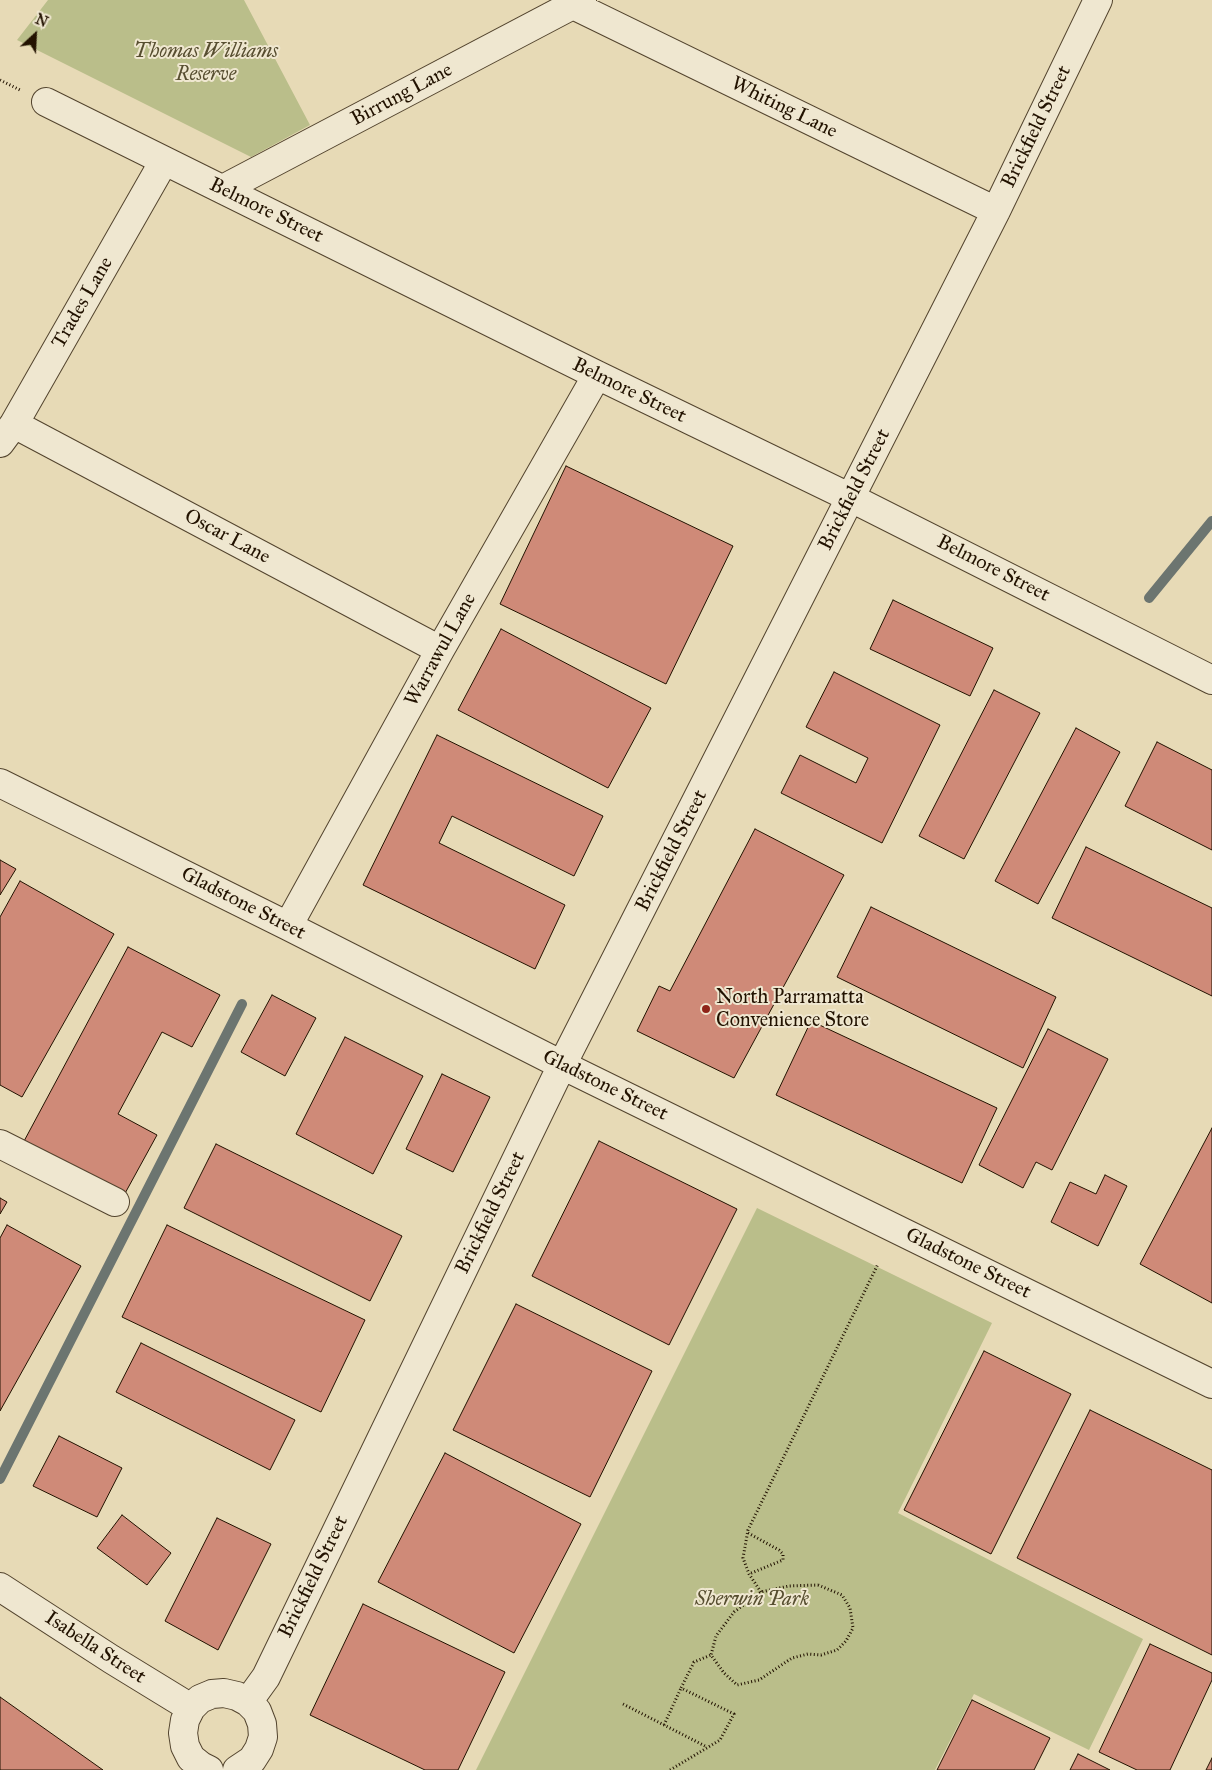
<!DOCTYPE html>
<html>
<head>
<meta charset="utf-8">
<style>
	body { margin:0 }
	#map { position:relative; width:1212px; height:1770px; overflow:hidden; background:#e7dab6; font-family:"IM FELL Great Primer",serif }
	canvas { display:block }
	.north { position:absolute; left:10px; top:10px; width:50px; height:50px; -webkit-text-stroke:4px #efe7d0; paint-order:stroke; rotate:25deg; font-size:14px; font-weight:700; line-height:20px; text-align:center; color:#221200 }
	.north::after { content:''; display:block; margin:auto; width:18px; height:22px; background:#221200; clip-path:polygon(50% 0,100% 100%,50% 72%,0 100%) }
</style>
</head>
<body>
<div id="map">
<canvas width="1212" height="1770"></canvas>
<div class="north">N</div>
</div>
<script>
const g = document.querySelector('canvas').getContext('2d');
g.lineJoin = 'round';
function paint(path, color) { g.fillStyle = color; g.fill(path, 'evenodd'); }
const toPath = rows => new Path2D(rows.map(r => 'M' + r).join(''));
function trace(path, color, width, dash) { g.strokeStyle = color; g.lineWidth = width; g.lineCap = dash ? 'butt' : 'round'; g.setLineDash(dash || []); g.stroke(path); }
function drawText(font, color, halo, rows, align = 'center') {
  g.font = font + ' "IM FELL Great Primer",serif'; g.lineWidth = 4; g.setLineDash([]); g.textBaseline = 'middle'; g.strokeStyle = halo; g.fillStyle = color; for (const [text, x, y, turn = 0] of rows) {
    g.save(); g.translate(x, y); g.rotate((+turn || 0) * Math.PI / 180); g.textAlign = isNaN(turn) ? turn : align; if (halo) g.strokeText(text, 0, 0); g.fillText(text, 0, 0); g.restore();
  }
}
paint(toPath([
	[48,0,244,0,310,125,251,157,17,40],
	[757,1208,992,1323,898,1513,1143,1639,1089,1750,974,1694,935,1770,476,1770]
]), '#babe8a');
trace(toPath([
	[1149,598,1212,521],
	[0,1479,242,1004]
]), '#6c7570', 10);
const building = toPath([
	[566,466,733,546,666,684,500,604,566,466],
	[893,600,993,648,970,696,870,649,893,600],
	[501,629,651,708,608,788,458,710,501,629],
	[834,672,940,725,882,843,781,793,800,755,856,783,868,758,806,727,834,672],
	[994,690,1040,713,964,859,919,836,994,690],
	[1076,728,1120,752,1038,904,995,881,1076,728],
	[437,735,603,816,574,876,452,816,439,843,565,905,535,969,363,885,437,735],
	[1157,742,1212,770,1212,850,1125,806,1157,742],
	[755,829,844,875,734,1078,637,1031,659,986,670,991,755,829],
	[1086,847,1212,908,1212,996,1052,918,1086,847],
	[0,860,16,869,0,895,0,860],
	[20,881,114,934,22,1097,0,1085,0,917,20,881],
	[871,907,1056,997,1023,1068,837,977,871,907],
	[128,947,220,995,192,1047,162,1032,118,1114,157,1135,123,1197,23,1143,128,947],
	[272,995,316,1018,285,1076,241,1052,272,995],
	[811,1021,997,1108,962,1183,776,1095,811,1021],
	[1048,1029,1108,1059,1052,1170,1036,1162,1023,1188,979,1165,1048,1029],
	[345,1037,423,1076,373,1174,296,1134,345,1037],
	[442,1074,490,1097,453,1172,406,1149,442,1074],
	[1212,1128,1212,1303,1140,1264,1212,1128],
	[599,1141,737,1209,669,1345,532,1276,599,1141],
	[216,1144,402,1236,370,1301,184,1208,216,1144],
	[1105,1175,1127,1186,1098,1246,1051,1222,1070,1182,1096,1194,1105,1175],
	[0,1198,7,1202,0,1214,0,1198],
	[7,1225,81,1266,0,1411,0,1238,7,1225],
	[167,1225,365,1320,321,1412,122,1317,167,1225],
	[516,1304,652,1371,590,1497,453,1430,516,1304],
	[141,1343,295,1420,270,1470,116,1392,141,1343],
	[984,1351,1071,1394,991,1554,904,1510,984,1351],
	[1090,1410,1212,1470,1212,1655,1017,1558,1090,1410],
	[59,1436,122,1468,97,1517,33,1486,59,1436],
	[445,1453,581,1524,514,1653,378,1582,445,1453],
	[122,1515,171,1553,147,1585,97,1548,122,1515],
	[217,1518,271,1544,218,1650,165,1621,217,1518],
	[363,1604,505,1672,458,1770,425,1770,310,1715,363,1604],
	[1150,1644,1212,1673,1212,1680,1170,1770,1137,1770,1099,1752,1150,1644],
	[0,1697,103,1770,0,1770,0,1697],
	[972,1700,1050,1738,1034,1770,937,1770,972,1700],
	[1078,1754,1110,1770,1070,1770,1078,1754],
	[1212,1758,1212,1770,1206,1770,1212,1758]
]);
paint(building, '#cf8a78');
trace(building, '#221200', 1);
const minor = toPath([
	[573,5,996,211],
	[46,102,597,375,851,498,1212,680],
	[223,189,582,0],
	[14,424,440,650],
	[0,443,14,424,164,161],
	[0,783,288,926,562,1065,1212,1384],
	[288,926,440,650,597,375],
	[0,1144,115,1202],
	[0,1587,111,1659,191,1708],
	[248,1702,266,1677,562,1065,996,211,1098,0],
	[209,1770,201,1766,191,1758,185,1746,183,1733,185,1720,191,1708,200,1699,212,1694,224,1693,237,1696,248,1702,257,1711,262,1724,263,1737,259,1749,252,1760,237,1770]
]);
trace(minor, '#53442e', 30);
trace(toPath([
	[0,80,20,90],
	[748,1533,779,1550,783,1554,783,1560,749,1574],
	[818,1585,842,1595,850,1608,853,1628,846,1641,837,1650,821,1655,808,1654,792,1658,759,1680,737,1685,724,1673,711,1655,716,1636,734,1612,761,1592,789,1586,818,1585],
	[761,1592,749,1574,743,1558,748,1530,878,1264],
	[623,1704,707,1747],
	[664,1725,681,1688],
	[670,1770,720,1740,734,1714,681,1688,694,1662,711,1655]
]), '#221200', 3, [1, 2.5]);
trace(minor, '#efe7d0', 28);
for (const [x, y, r, color] of [
	[706,1009,5,"#8f2418"]
]) { const dot = new Path2D(); dot.arc(x, y, r, 0, 2 * Math.PI); g.fillStyle = color; g.fill(dot); trace(dot, '#efe7d0', 2); }
drawText('italic 20px', '#574e30', '#efe7d0', [
	["Thomas Williams",206,52],
	["Reserve",206,75],
	["Sherwin Park",752,1600]
]);
drawText('20px', '#221200', '#efe7d0', [
	["Birrung Lane",402,95,-28],
	["Whiting Lane",784,108,26],
	["Brickfield Street",1037,127,-64],
	["Belmore Street",266,211,26],
	["Trades Lane",83,303,-60],
	["Belmore Street",629,391,26],
	["Brickfield Street",855,490,-63],
	["Oscar Lane",227,537,28],
	["Belmore Street",993,569,27],
	["Warrawul Lane",441,650,-61],
	["Brickfield Street",672,851,-63],
	["Gladstone Street",243,904,27],
	["Gladstone Street",605,1086,26],
	["Brickfield Street",491,1213,-64],
	["Gladstone Street",968,1264,26],
	["Brickfield Street",314,1577,-64],
	["Isabella Street",95,1648,33]
]);
drawText('20px', '#221200', '#efe7d0', [
	["North Parramatta",716,998],
	["Convenience Store",716,1021]
], 'left');
</script>
</body>
</html>
